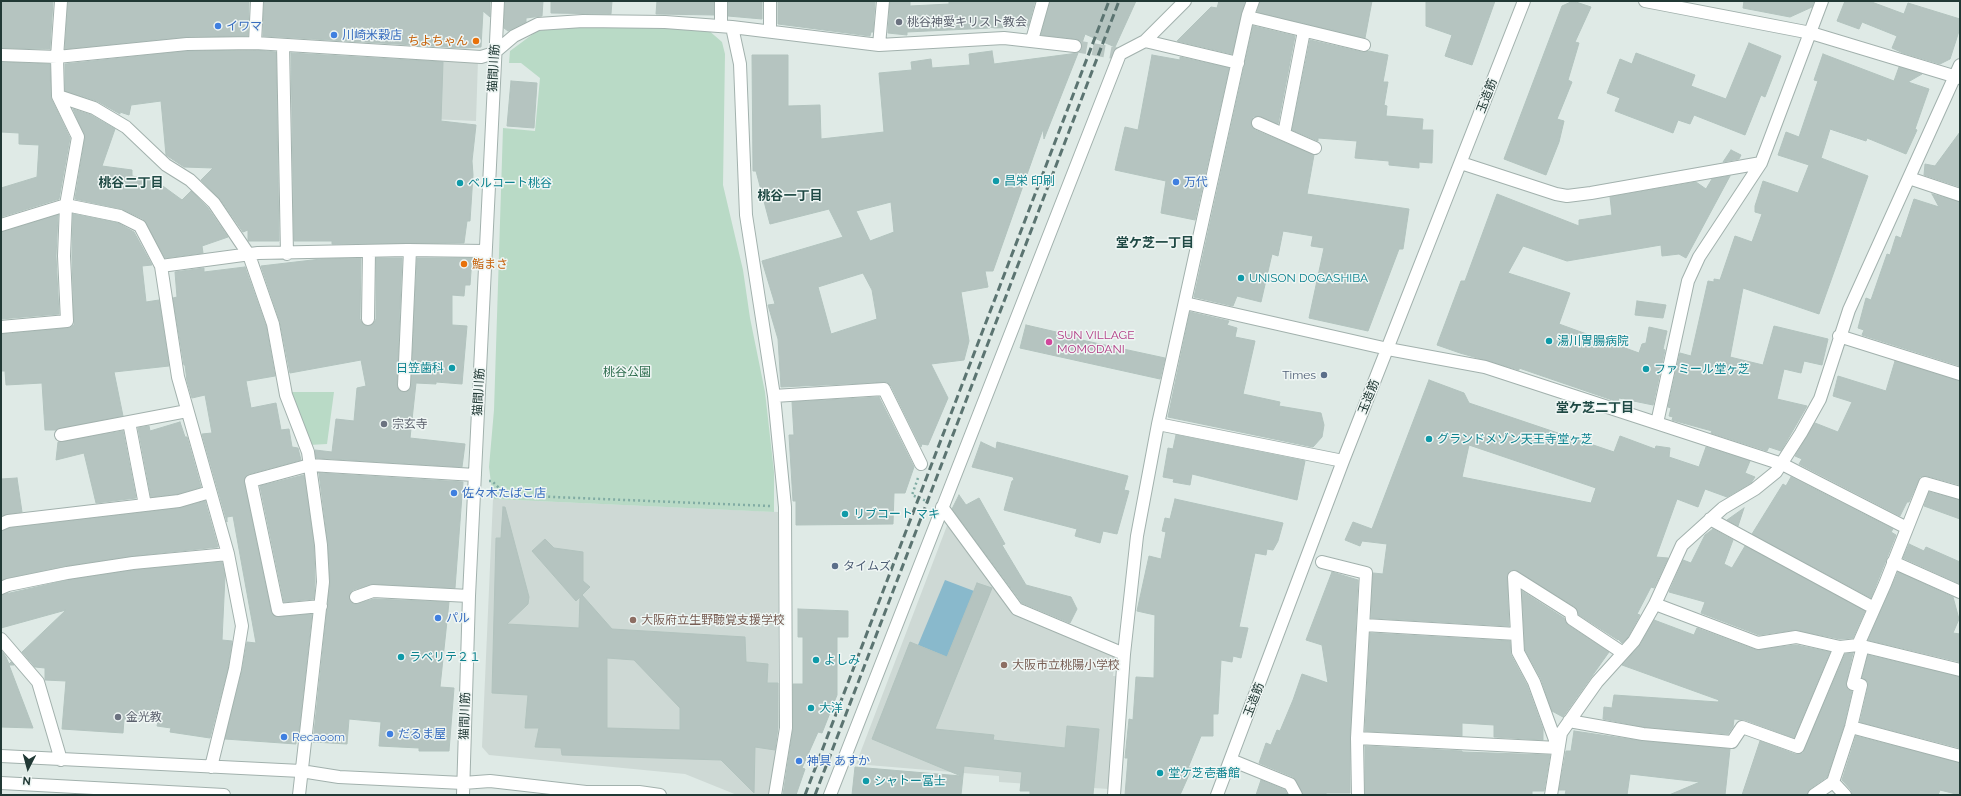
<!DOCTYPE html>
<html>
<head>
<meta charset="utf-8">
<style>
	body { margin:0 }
	#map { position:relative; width:1961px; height:796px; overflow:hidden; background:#dfeae6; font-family:Raleway,sans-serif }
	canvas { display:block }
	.frame { position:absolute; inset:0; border:2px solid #213935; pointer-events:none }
	.north { position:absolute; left:8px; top:748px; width:40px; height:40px; -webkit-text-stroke:3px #eff6f4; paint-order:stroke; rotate:186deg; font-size:11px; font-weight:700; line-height:16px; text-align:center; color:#213935 }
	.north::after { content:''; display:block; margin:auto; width:14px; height:18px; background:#213935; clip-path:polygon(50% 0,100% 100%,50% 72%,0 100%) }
</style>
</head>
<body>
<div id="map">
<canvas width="1961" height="796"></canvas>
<div class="frame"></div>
<div class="north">N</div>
</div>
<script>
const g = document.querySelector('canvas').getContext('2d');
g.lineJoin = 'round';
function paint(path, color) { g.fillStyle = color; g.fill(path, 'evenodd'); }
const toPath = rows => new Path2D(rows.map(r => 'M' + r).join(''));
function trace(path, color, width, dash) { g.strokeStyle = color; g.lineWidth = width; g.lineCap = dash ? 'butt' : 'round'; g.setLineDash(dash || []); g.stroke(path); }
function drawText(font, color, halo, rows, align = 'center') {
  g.font = font + ' Raleway,"Noto Sans JP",sans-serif'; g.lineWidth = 3; g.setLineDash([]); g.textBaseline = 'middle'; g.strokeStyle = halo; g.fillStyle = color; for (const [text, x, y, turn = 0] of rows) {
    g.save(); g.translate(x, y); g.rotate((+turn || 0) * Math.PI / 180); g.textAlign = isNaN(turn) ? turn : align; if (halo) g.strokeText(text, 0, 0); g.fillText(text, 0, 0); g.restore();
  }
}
paint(toPath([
	[409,57,478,60,476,121,407,118],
	[493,499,778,512,778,728,770,795,737,795,685,774,489,755,482,747],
	[948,523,1016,613,1116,653,1113,676,1118,676,1109,789,999,782,999,776,856,764]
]), '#ced9d5');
paint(toPath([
	[581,25,707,29,722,42,725,54,723,185,743,270,750,318,765,392,774,472,774,512,493,499,489,467,494,410,503,128,535,131,540,78,521,63,509,63,510,51,537,31],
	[291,392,334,392,327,444,309,445]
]), '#b9dac6');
paint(toPath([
	[945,580,974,591,947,657,918,645]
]), '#89b9cc');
const building = toPath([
	[1,1,53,1,50,49,1,48,1,1],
	[68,1,249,1,248,36,186,37,65,49,68,1],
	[264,1,490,1,490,17,483,11,481,47,464,48,263,36,264,1],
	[505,1,543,1,542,16,526,18,526,22,508,31,504,28,505,1],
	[551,1,612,1,611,14,551,13,551,1],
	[657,1,714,1,714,15,656,14,657,1],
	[728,1,762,1,762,19,728,16,728,1],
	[778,1,875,1,873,32,871,32,870,36,778,24,778,1],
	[890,1,910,1,910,6,949,4,949,1,1035,1,1028,27,995,28,989,27,990,28,907,32,907,35,888,33,890,1],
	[1050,1,1136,1,1115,47,1085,34,1082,43,1076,39,1041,35,1050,1],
	[1219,1,1245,1,1232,54,1177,41,1211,7,1217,8,1219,1],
	[1260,1,1372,1,1365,38,1257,12,1260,1],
	[1426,1,1495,1,1472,65,1445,56,1452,35,1426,26,1426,1],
	[1573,1,1591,7,1575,42,1579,43,1568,80,1572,82,1557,119,1564,121,1559,142,1546,175,1504,159,1562,6,1573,1],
	[1744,1,1814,1,1812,7,1790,17,1743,8,1744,1],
	[1845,1,1869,1,1904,14,1908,3,1960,19,1960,28,1950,59,1940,64,1903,53,1892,48,1897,36,1862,22,1859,29,1837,21,1845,1],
	[1253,26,1295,36,1278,124,1258,116,1253,117,1251,123,1255,130,1314,155,1307,194,1409,209,1403,249,1399,249,1368,331,1309,318,1324,248,1311,246,1313,236,1283,231,1278,256,1272,254,1261,302,1237,296,1233,306,1194,297,1253,26],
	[1310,40,1362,52,1369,51,1388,55,1383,82,1388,82,1384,105,1387,106,1386,116,1423,119,1422,130,1433,130,1432,163,1419,162,1419,168,1389,165,1389,161,1355,158,1357,141,1318,138,1318,141,1292,130,1310,40],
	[1749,43,1781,56,1765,97,1761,95,1745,135,1694,115,1690,124,1678,120,1673,133,1615,111,1620,98,1607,93,1620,59,1632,64,1636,53,1695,75,1691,86,1726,99,1749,43],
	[255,50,276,52,279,241,248,241,248,230,243,232,220,199,201,180,213,168,184,167,166,155,161,101,131,105,129,115,120,112,120,114,97,101,65,91,65,64,187,51,255,50],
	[992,51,994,64,1078,53,1044,139,1043,129,993,271,985,271,988,287,961,292,969,341,964,360,931,364,948,398,928,445,922,444,921,447,891,386,887,382,781,387,778,339,768,305,775,304,762,261,843,237,829,209,770,224,756,171,753,171,752,55,788,55,788,106,820,105,821,139,884,132,879,73,912,70,911,62,931,59,932,68,970,65,969,54,992,51],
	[891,202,894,232,870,241,856,211,891,202],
	[863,273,872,290,877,319,831,334,818,287,863,273],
	[291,53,443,62,441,121,476,125,472,161,473,175,470,221,467,221,464,243,332,244,332,241,294,241,291,53],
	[1823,54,1894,81,1899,67,1922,74,1908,82,1929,89,1915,129,1917,130,1906,154,1867,138,1866,141,1830,129,1821,158,1868,176,1819,314,1743,288,1730,357,1763,365,1774,326,1828,339,1822,365,1804,361,1801,373,1784,369,1777,399,1807,406,1781,451,1769,447,1767,451,1711,433,1712,431,1672,420,1673,417,1669,416,1671,408,1668,407,1680,353,1691,356,1708,281,1714,282,1714,279,1720,280,1735,236,1752,242,1762,214,1755,212,1755,206,1763,181,1798,193,1809,165,1778,155,1786,132,1799,137,1818,81,1814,80,1823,54],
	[1152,55,1180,60,1180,57,1229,68,1195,220,1161,213,1166,181,1115,170,1125,127,1138,130,1152,55],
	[1,62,50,64,51,98,70,138,59,199,1,217,1,188,37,177,39,145,19,144,19,133,1,132,1,62],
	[511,81,537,83,534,128,507,126,511,81],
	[73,109,91,115,115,129,102,166,132,170,132,176,156,181,182,200,191,191,208,208,228,237,202,246,203,253,165,258,143,219,122,209,75,199,85,138,73,109],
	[1960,132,1960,187,1924,175,1925,164,1935,166,1960,132],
	[1731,150,1741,155,1739,159,1723,162,1731,150],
	[1730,176,1686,258,1679,254,1662,256,1661,245,1567,261,1523,246,1508,273,1570,293,1559,324,1639,353,1642,344,1646,343,1649,327,1667,331,1663,349,1665,350,1653,405,1619,398,1618,402,1519,368,1519,370,1460,353,1437,345,1461,281,1465,281,1497,194,1579,226,1579,220,1612,215,1610,197,1696,182,1706,189,1712,179,1730,176],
	[1932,194,1960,202,1960,366,1862,335,1864,330,1858,328,1866,298,1871,300,1887,254,1890,255,1896,236,1901,238,1914,199,1939,207,1932,194],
	[73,214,118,223,134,232,152,265,142,266,146,302,159,300,169,366,114,372,123,416,56,430,45,430,42,383,6,385,5,371,1,371,1,334,68,328,74,325,72,256,73,214],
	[58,215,56,256,59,314,1,319,1,232,58,215],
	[361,258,360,319,364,325,368,326,374,323,376,319,376,258,402,258,397,385,400,391,404,392,410,389,411,385,417,258,472,258,470,285,465,285,464,296,452,295,452,325,467,326,462,384,436,382,436,384,416,383,410,438,465,444,462,467,316,458,315,450,332,452,336,419,354,421,357,388,366,386,361,360,290,373,280,322,261,266,321,259,361,258],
	[245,267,266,326,275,376,246,381,251,408,276,403,281,430,289,429,292,447,298,448,301,460,249,474,246,476,244,482,272,614,279,617,312,614,298,740,296,740,296,744,225,739,242,671,247,642,256,643,233,516,227,517,227,522,202,434,212,433,205,395,192,398,187,381,185,365,184,365,173,298,177,297,175,272,204,268,204,272,245,267],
	[1637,301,1666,305,1663,318,1635,315,1637,301],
	[1190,312,1229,321,1227,325,1237,328,1235,337,1255,341,1243,394,1280,402,1279,406,1321,413,1324,425,1322,437,1313,447,1168,417,1190,312],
	[1026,325,1078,337,1077,339,1165,358,1160,379,1020,348,1026,325],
	[1895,361,1960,381,1960,485,1927,476,1920,477,1909,502,1907,502,1900,516,1799,464,1802,459,1795,456,1815,423,1838,432,1852,402,1833,396,1838,376,1886,391,1895,361],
	[1429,380,1464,393,1469,403,1614,452,1620,436,1655,449,1656,446,1670,448,1669,457,1699,467,1706,447,1750,461,1745,473,1755,477,1751,483,1727,497,1705,489,1698,507,1677,499,1656,557,1668,558,1654,588,1651,587,1637,614,1640,615,1628,637,1622,643,1618,639,1618,640,1579,615,1575,607,1515,570,1510,571,1507,577,1509,626,1371,618,1373,573,1383,574,1387,544,1362,541,1360,546,1345,540,1353,522,1372,529,1429,380],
	[1469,445,1596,488,1591,503,1462,477,1469,445],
	[879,397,914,467,905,493,894,493,893,524,796,525,796,501,793,501,789,435,794,435,792,402,879,397],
	[180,422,185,437,187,437,201,487,178,494,151,497,138,428,149,426,150,431,180,422],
	[123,431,136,498,96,503,84,453,56,460,58,442,123,431],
	[1176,435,1305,461,1297,500,1192,474,1190,485,1173,482,1174,479,1163,477,1168,448,1173,449,1176,435],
	[981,442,996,449,997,442,1128,476,1124,490,1129,491,1117,534,1103,531,1100,543,1075,536,1077,529,1004,510,1012,481,1014,480,1013,477,972,467,981,442],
	[319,473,463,482,455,588,373,584,353,590,349,596,351,602,355,604,374,599,449,602,440,687,454,688,449,751,419,751,419,748,379,746,381,722,349,719,347,744,313,742,330,582,328,544,319,473],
	[304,475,314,546,315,582,314,599,284,602,260,486,304,475],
	[1791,477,1893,529,1891,532,1896,535,1871,598,1752,534,1783,484,1786,486,1791,477],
	[17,478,22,512,1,516,1,479,17,478],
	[1929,492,1960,500,1960,519,1924,506,1929,492],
	[959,495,966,505,979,498,1005,544,1002,545,1026,585,1071,597,1077,609,1070,623,1022,603,952,509,959,495],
	[1175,499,1283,523,1278,541,1273,550,1267,549,1266,555,1255,553,1239,627,1248,628,1241,658,1233,656,1232,662,1221,660,1218,714,1213,714,1213,736,1201,736,1188,768,1192,768,1180,795,1125,795,1128,758,1125,758,1129,719,1133,720,1136,677,1154,678,1155,615,1137,611,1149,556,1161,559,1166,532,1162,531,1165,518,1170,519,1175,499],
	[205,501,218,547,132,556,66,566,1,580,1,531,10,528,180,508,205,501],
	[503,507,505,507,529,597,528,604,507,624,579,628,580,597,576,601,532,551,545,539,554,548,583,552,583,581,590,587,582,595,612,629,745,637,746,662,768,664,767,683,778,683,778,727,775,750,755,747,754,793,721,760,562,755,561,748,535,747,539,728,525,728,528,695,492,693,496,538,501,538,503,507],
	[607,658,634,660,680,708,680,730,607,728,607,658],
	[1744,508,1738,526,1727,520,1744,508],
	[1713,529,1733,540,1724,564,1732,568,1745,546,1865,611,1853,638,1840,639,1795,630,1759,635,1701,613,1705,602,1669,592,1683,560,1691,563,1705,535,1713,529],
	[1909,544,1924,551,1926,547,1960,562,1960,584,1903,558,1909,544],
	[222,562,225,576,222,640,232,641,228,668,210,738,170,732,171,728,157,726,158,721,124,719,123,733,62,729,66,681,45,680,45,668,35,667,22,652,66,610,1,628,1,595,68,580,134,570,222,562],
	[1332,572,1358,580,1350,738,1350,793,1326,793,1326,795,1303,795,1293,777,1259,763,1266,743,1271,745,1277,730,1280,731,1293,700,1302,674,1328,683,1322,645,1306,640,1332,572],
	[1898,572,1953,597,1959,619,1953,633,1960,634,1960,662,1868,640,1898,572],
	[977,583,992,588,935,729,994,735,993,740,1065,748,1067,726,1099,729,1093,795,1030,795,1030,791,1020,791,1022,772,964,766,961,795,852,795,855,767,961,776,872,739,910,642,947,657,977,583],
	[1522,591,1564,618,1568,625,1609,652,1563,717,1552,711,1541,679,1525,650,1522,591],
	[798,609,848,611,848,637,837,637,837,695,822,733,818,732,802,768,805,769,796,795,783,795,793,729,793,684,803,684,803,637,798,637,798,609],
	[1654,620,1694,635,1697,628,1756,650,1796,645,1830,652,1794,738,1745,720,1734,719,1733,727,1728,734,1644,727,1603,719,1604,707,1612,708,1614,695,1718,702,1719,700,1622,665,1640,645,1654,620],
	[1370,633,1510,641,1511,655,1527,685,1543,729,1543,740,1494,737,1494,725,1462,723,1462,736,1365,731,1370,633],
	[1,650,6,657,9,664,11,662,14,665,9,665,33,728,1,727,1,650],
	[1853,653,1846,683,1848,689,1852,691,1844,725,1827,777,1810,789,1807,795,1742,795,1760,741,1795,754,1803,753,1845,654,1853,653],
	[1868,655,1960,677,1960,748,1860,722,1868,687,1868,682,1862,678,1868,655],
	[1574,731,1642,741,1730,749,1725,795,1669,795,1700,782,1630,774,1627,795,1565,795,1566,790,1559,790,1566,751,1571,751,1574,731],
	[1856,736,1960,763,1960,795,1940,790,1938,795,1852,795,1851,790,1842,780,1856,736],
	[1365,746,1462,751,1462,752,1550,755,1544,791,1532,791,1532,795,1365,795,1365,746],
	[1261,780,1285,790,1287,795,1256,795,1261,780]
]);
paint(building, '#b5c4c0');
trace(building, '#b2c3be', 1);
trace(toPath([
	[1075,46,1120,54]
]), '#b9c7c3', 12, [12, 6]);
const minor = toPath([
	[721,1,721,25],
	[770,1,770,30],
	[1645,1,1811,33,1960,78],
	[1248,17,1364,45],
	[1032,40,1043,1],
	[1145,41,1238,63],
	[255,43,257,1],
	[283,45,287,254],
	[879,45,883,1],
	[1,55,57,57,187,44,255,43,481,57,494,53,514,36,538,24,583,21,665,22,732,27],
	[58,96,94,108,126,127,166,165,190,180,214,203,249,255,273,324,286,395,308,452,321,545,323,582,299,795],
	[1258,123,1315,148],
	[1284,134,1304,31],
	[1461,163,1556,194,1567,196,1591,193,1761,163],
	[1909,178,1960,195],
	[1,225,66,205,120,216,140,226,161,266,178,377,228,554,242,626,235,669,211,767],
	[161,266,258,253,407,250,485,251],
	[1185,303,1388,349,1485,367,1782,464,1907,528],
	[368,319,369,251],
	[1,327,67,321,64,256,66,205,78,137,58,96,57,57,61,1],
	[1839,336,1960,374],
	[404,385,410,250],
	[774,396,884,389,921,464],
	[129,422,145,505],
	[1657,423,1688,281,1699,257,1761,163,1822,1],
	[1158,424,1343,461],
	[61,435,187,411],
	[942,507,1017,609,1124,654],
	[1710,519,1874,608],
	[1,524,8,521,179,501,210,492],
	[1322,562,1366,573,1357,738,1358,795],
	[1893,562,1960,592],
	[1,588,8,585,67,573,133,563,228,554],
	[356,597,373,591,469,596],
	[1655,604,1758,643,1796,637,1840,647,1858,645,1960,670],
	[321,606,278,610,251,481,310,465,475,475],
	[1364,625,1517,634],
	[1,639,38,682,61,760],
	[1858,645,1885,584,1925,483,1960,493],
	[1569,721,1643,734,1732,742,1742,727,1798,747,1840,647],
	[1851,727,1960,756],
	[1357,738,1558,748,1534,682,1518,652,1514,577,1571,613,1572,619,1623,653],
	[1,756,301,771,339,777,463,783,490,781,586,792,639,792,660,795],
	[1231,760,1290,784,1296,795],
	[1833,782,1845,795],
	[1,783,224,795],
	[463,795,469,596,498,1],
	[775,795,786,728,785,507,774,396,746,215,740,64,732,27,879,45,1004,38,1075,46],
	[830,795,1120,54,1145,41,1185,1],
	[1114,795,1124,654,1137,536,1158,424,1248,15,1253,1],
	[1217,795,1343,461,1524,1],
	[1551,795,1561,733,1597,682,1634,641,1655,604,1682,545,1723,508,1755,489,1776,472,1801,433,1820,399,1849,310,1960,65],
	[1814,795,1833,782,1851,727,1861,685,1853,684,1863,646]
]);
trace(minor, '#a2b1ad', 14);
trace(toPath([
	[918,478,912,495,929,502],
	[489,481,492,481,506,495,770,506]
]), '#81aca4', 2.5, [2, 3]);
trace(minor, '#fff', 12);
trace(toPath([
	[805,795,1109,1],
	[815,795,1119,1]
]), '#5b7471', 3, [8, 4]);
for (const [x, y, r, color] of [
	[899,22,4,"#6b7280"],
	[218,26,4,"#3f7fe0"],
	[334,35,4,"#3f7fe0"],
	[476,41,4,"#e8710a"],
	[996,181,4,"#0f9aa8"],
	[1176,182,4,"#3f7fe0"],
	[460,183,4,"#0f9aa8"],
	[464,264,4,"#e8710a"],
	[1241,278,4,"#0f9aa8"],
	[1549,341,4,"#0f9aa8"],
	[1049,342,4,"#d1479c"],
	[452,368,4,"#0f9aa8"],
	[1646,369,4,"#0f9aa8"],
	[1324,375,4,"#5c6f8a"],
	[384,424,4,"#6b7280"],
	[1429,439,4,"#0f9aa8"],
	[454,493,4,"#3f7fe0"],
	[845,514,4,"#0f9aa8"],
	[835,566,4,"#5c6f8a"],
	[438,618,4,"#3f7fe0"],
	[633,620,4,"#8d6e63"],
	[401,657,4,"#0f9aa8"],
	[816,660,4,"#0f9aa8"],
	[1004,665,4,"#8d6e63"],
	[811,708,4,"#0f9aa8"],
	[118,717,4,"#6b7280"],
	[390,734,4,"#3f7fe0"],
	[284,737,4,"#3f7fe0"],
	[799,761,4,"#3f7fe0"],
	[1160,773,4,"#0f9aa8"],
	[866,781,4,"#0f9aa8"]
]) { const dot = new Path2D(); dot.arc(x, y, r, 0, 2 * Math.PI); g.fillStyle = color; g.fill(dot); trace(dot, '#eff6f4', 1.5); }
drawText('12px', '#5b616d', '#eff6f4', [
	["桃谷神愛キリスト教会",907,22],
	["宗玄寺",392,424],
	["金光教",126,717]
], 'left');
drawText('12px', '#366cbe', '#eff6f4', [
	["イワマ",226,26],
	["川崎米穀店",342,35],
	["万代",1184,182],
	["佐々木たばこ店",462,493],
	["パル",446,618],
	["だるま屋",398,734],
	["Recaoom",292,737],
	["神具 あすか",807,761]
], 'left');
drawText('12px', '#c56008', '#eff6f4', [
	["ちよちゃん",468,41],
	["鮨まさ",472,264,"left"]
], 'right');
drawText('12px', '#213935', '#eff6f4', [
	["猫間川筋",494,68,-87],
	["玉造筋",1487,96,-69],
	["猫間川筋",479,392,-87],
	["玉造筋",1369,397,-68],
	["玉造筋",1254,700,-69],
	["猫間川筋",465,716,-88]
]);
drawText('12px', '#0d838f', '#eff6f4', [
	["昌栄 印刷",1004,181],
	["ベルコート桃谷",468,183],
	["UNISON DOGASHIBA",1249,278],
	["湯川胃腸病院",1557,341],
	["日笠歯科",444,368,"right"],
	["ファミール堂ヶ芝",1654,369],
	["グランドメゾン天王寺堂ヶ芝",1437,439],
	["リブコート マキ",853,514],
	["ラベリテ２１",409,657],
	["よしみ",824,660],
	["大洋",819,708],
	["堂ケ芝壱番館",1168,773],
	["シャトー冨士",874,781]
], 'left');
drawText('12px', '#b23c85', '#eff6f4', [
	["SUN VILLAGE",1057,335],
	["MOMODANI",1057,349]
], 'left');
drawText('12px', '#2e6d4e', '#eff6f4', [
	["桃谷公園",627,372]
]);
drawText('12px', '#4e5e75', '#eff6f4', [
	["Times",1316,375],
	["タイムズ",843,566,"left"]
], 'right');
drawText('12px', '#785e54', '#eff6f4', [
	["大阪府立生野聴覚支援学校",641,620],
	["大阪市立桃陽小学校",1012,665]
], 'left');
drawText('bold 13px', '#1f4944', '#eff6f4', [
	["桃谷二丁目",131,183],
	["桃谷一丁目",790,196],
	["堂ケ芝一丁目",1155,243],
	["堂ケ芝二丁目",1595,408]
]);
</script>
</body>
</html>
